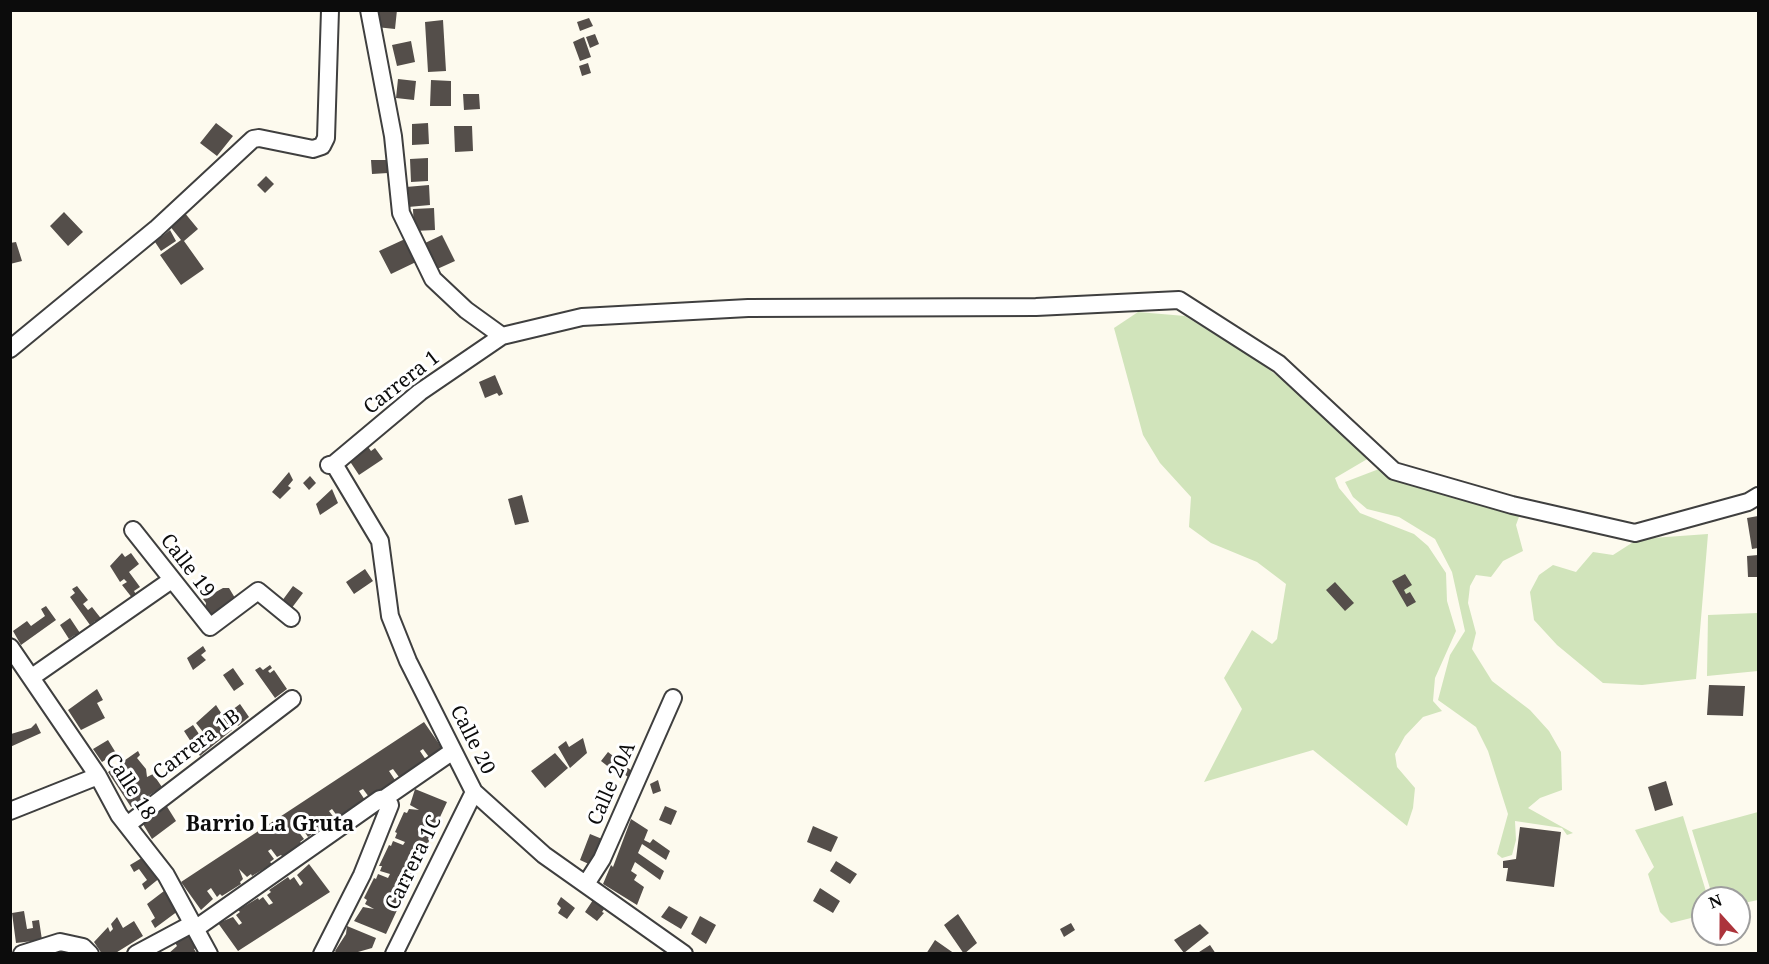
<!DOCTYPE html>
<html>
<head>
<meta charset="utf-8">
<style>
	body { margin:0 }
	#map { position:relative; width:1769px; height:964px; overflow:hidden; background:#fdfaee; font-family:"Noto Serif",serif }
	canvas { display:block }
	.frame { position:absolute; inset:0; border:12px solid #0c0c0c; pointer-events:none }
	.north { position:absolute; left:1691px; top:886px; width:60px; height:60px; box-sizing:border-box; background:#fff; border:2px solid #9e9e9e; border-radius:50%; rotate:339deg; font-size:16px; font-weight:700; line-height:24px; text-align:center; color:#0c0c0c }
	.north::after { content:''; display:block; margin:auto; width:21px; height:27px; background:#ac343c; clip-path:polygon(50% 0,100% 100%,50% 72%,0 100%) }
</style>
</head>
<body>
<div id="map">
<canvas width="1769" height="964"></canvas>
<div class="frame"></div>
<div class="north">N</div>
</div>
<script>
const g = document.querySelector('canvas').getContext('2d');
g.lineJoin = 'round';
function paint(path, color) { g.fillStyle = color; g.fill(path, 'evenodd'); }
const toPath = rows => new Path2D(rows.map(r => 'M' + r).join(''));
function trace(path, color, width, dash) { g.strokeStyle = color; g.lineWidth = width; g.lineCap = dash ? 'butt' : 'round'; g.setLineDash(dash || []); g.stroke(path); }
function drawText(font, color, halo, rows, align = 'center') {
  g.font = font + ' "Noto Serif",serif'; g.lineWidth = 6; g.setLineDash([]); g.textBaseline = 'middle'; g.strokeStyle = halo; g.fillStyle = color; for (const [text, x, y, turn = 0] of rows) {
    g.save(); g.translate(x, y); g.rotate((+turn || 0) * Math.PI / 180); g.textAlign = isNaN(turn) ? turn : align; if (halo) g.strokeText(text, 0, 0); g.fillText(text, 0, 0); g.restore();
  }
}
paint(toPath([
	[1138,312,1185,316,1258,361,1298,392,1369,458,1335,478,1339,488,1360,513,1414,534,1428,546,1446,573,1447,601,1456,631,1435,678,1433,701,1442,711,1423,717,1405,736,1395,754,1397,767,1415,788,1413,808,1407,826,1313,750,1204,782,1242,709,1224,678,1252,630,1272,644,1277,639,1286,584,1257,562,1211,543,1189,527,1191,497,1160,463,1143,435,1114,328],
	[1379,469,1421,485,1520,514,1516,525,1523,551,1503,561,1491,577,1476,575,1470,586,1468,603,1476,633,1472,649,1492,681,1530,710,1549,731,1561,752,1562,790,1540,798,1528,808,1573,833,1567,835,1562,828,1515,821,1516,840,1512,855,1502,858,1497,854,1508,814,1488,751,1476,727,1438,700,1450,655,1465,631,1452,572,1435,539,1399,517,1367,509,1353,497,1345,482],
	[1708,534,1696,679,1642,685,1603,683,1557,645,1534,620,1530,592,1539,575,1553,565,1576,572,1593,552,1613,555,1638,539],
	[1758,613,1758,671,1707,676,1708,615],
	[1758,812,1758,900,1739,904,1739,898,1713,898,1692,830],
	[1683,816,1708,898,1703,898,1703,915,1671,923,1660,912,1648,874,1654,867,1635,830]
]), '#d1e4bb');
paint(toPath([
	[377,10,397,10,395,29,376,27],
	[589,18,593,26,580,31,577,22],
	[443,20,446,71,428,72,425,22],
	[595,34,599,44,590,48,586,37],
	[584,37,591,57,580,61,573,42],
	[411,41,415,62,397,66,392,45],
	[588,63,591,73,582,76,579,66],
	[398,79,416,81,414,100,396,98],
	[431,80,451,81,451,106,430,106],
	[463,94,479,94,480,109,464,110],
	[216,123,233,136,217,156,200,143],
	[428,123,429,144,412,145,412,124],
	[454,126,472,126,473,151,455,152],
	[428,158,428,181,411,182,410,159],
	[371,160,387,160,388,173,372,174],
	[266,176,274,184,265,193,257,185],
	[429,185,430,205,408,207,406,187],
	[434,208,435,230,414,231,413,209],
	[64,212,83,232,68,246,50,226],
	[184,212,198,229,184,241,204,269,181,285,160,255,181,240,169,225],
	[170,230,176,241,161,251,155,242],
	[442,235,455,261,435,270,423,244],
	[405,239,416,262,391,274,379,251],
	[16,242,22,261,10,264,10,243],
	[495,375,503,394,499,396,497,393,485,398,479,382],
	[366,444,371,451,375,448,383,459,359,475,349,460],
	[289,472,293,480,288,486,291,488,280,499,272,492],
	[310,476,316,483,309,490,303,483],
	[332,489,338,503,320,515,316,504],
	[522,495,529,522,515,525,508,499],
	[1758,516,1758,548,1752,549,1747,518],
	[122,553,125,557,131,553,139,564,129,572,140,587,134,591,137,596,133,599,122,585,127,582,124,579,120,582,110,566],
	[1758,555,1758,577,1748,577,1747,556],
	[365,569,373,581,354,594,346,582],
	[1405,574,1412,585,1404,590,1406,594,1410,592,1416,602,1407,607,1392,581],
	[1335,582,1354,603,1345,611,1326,590],
	[77,586,88,600,83,604,88,610,92,607,103,621,98,624,95,621,90,625,70,597,75,593,72,589],
	[293,586,303,593,291,609,279,605],
	[223,588,229,588,238,603,216,621,204,614,206,603,203,599],
	[46,606,56,620,21,645,13,631,27,621,31,626,45,616,41,609],
	[70,618,82,636,78,639,75,635,69,639,60,625],
	[203,646,206,651,201,655,206,660,193,670,187,658],
	[270,665,272,668,268,671,270,673,274,670,287,689,275,698,255,670,260,667,263,670],
	[233,668,244,684,234,691,223,675],
	[1709,685,1745,686,1743,716,1707,715],
	[97,689,103,700,97,703,105,718,81,730,68,710],
	[240,704,249,717,238,726,228,713],
	[216,705,232,730,200,756,184,731,193,725,199,734,203,732,196,723],
	[424,722,444,751,429,757,423,749,420,751,426,760,422,762,424,765,404,777,403,775,399,777,393,769,389,771,395,780,392,782,393,784,369,797,363,789,359,791,365,800,361,802,363,804,344,817,342,815,338,817,332,809,329,811,335,819,331,822,332,824,313,837,312,834,308,837,302,828,298,831,304,839,300,842,302,844,283,857,281,855,277,857,271,849,268,851,274,859,270,862,272,864,252,876,251,874,247,877,239,869,243,879,240,882,241,884,222,896,220,894,217,897,211,888,207,891,213,899,201,910,181,882],
	[36,723,41,733,10,747,11,734,31,728],
	[583,738,587,753,570,768,558,747,566,741,569,747],
	[108,740,116,753,102,762,93,749],
	[138,751,140,755,137,758,146,769,147,777,153,774,162,787,131,807,108,772],
	[608,752,622,763,615,772,601,761],
	[555,753,568,768,545,788,531,771],
	[625,766,635,773,631,779,621,772],
	[658,780,661,791,653,794,650,784],
	[1666,781,1673,805,1655,811,1648,787],
	[415,789,447,802,386,934,354,921,363,907,374,909,365,904,367,900,364,898,374,878,376,879,378,874,388,878,390,874,380,871,382,866,379,866,389,845,391,846,393,841,403,845,405,842,395,838,397,833,395,832,404,812,407,813,409,809,419,810,410,805],
	[153,802,159,811,166,805,176,821,152,839,137,814],
	[665,806,677,811,671,825,659,820],
	[631,819,648,830,644,840,650,843,653,839,670,851,666,860,642,844,638,853,664,871,660,880,635,862,631,871,637,875,634,880,644,887,637,905,603,884,611,865,613,867],
	[813,826,838,837,831,852,807,842],
	[1520,827,1561,832,1554,887,1506,881,1508,868,1503,868,1503,861,1516,859],
	[590,834,607,841,593,866,580,860],
	[145,856,161,877,145,890,142,884,147,880,139,869,134,872,130,865],
	[836,861,857,874,850,884,830,871],
	[309,864,330,892,238,951,218,923,233,917,239,925,242,923,236,915,240,912,238,910,258,898,259,900,263,897,269,905,273,903,267,895,271,892,269,890,288,877,290,880,294,877,300,886,303,883,297,875],
	[820,888,840,901,833,913,813,901],
	[164,891,178,911,155,928,151,921,155,918,147,904],
	[561,897,575,908,567,919,558,913,561,908,557,904],
	[595,897,607,905,602,912,604,913,597,921,585,912],
	[669,906,688,917,681,929,661,917],
	[24,911,27,929,33,928,32,921,39,920,42,940,16,943,12,913],
	[958,914,977,943,964,954,944,925],
	[700,916,716,925,706,944,691,934],
	[117,917,123,928,134,921,143,936,114,954,102,954,94,942,108,927,110,932,113,929,111,924],
	[1071,923,1075,930,1064,937,1060,929],
	[1200,924,1209,933,1184,953,1174,940],
	[347,926,376,938,372,948,351,954,337,954,335,951,346,934],
	[189,927,199,946,194,949,197,954,168,954,177,946,173,939],
	[935,940,955,954,926,954],
	[1210,945,1216,954,1196,954]
]), '#544e4a');
const minor = toPath([
	[369,10,393,136,401,213,433,279,466,310,502,336],
	[10,349,156,229,253,139,259,138,313,149,322,146,326,138,330,10],
	[334,464,380,541,390,616,408,661,474,792,544,855,684,954],
	[329,465,334,464,420,392,502,336,582,317,748,308,1036,307,1179,300,1279,364,1394,471,1512,505,1635,533,1748,502,1758,496],
	[133,530,210,627,258,591,291,618],
	[10,647,98,776,119,815,166,875,209,954],
	[32,677,170,581],
	[385,798,453,751],
	[10,811,98,776],
	[127,825,292,699],
	[586,884,602,859,673,698],
	[195,929,380,799,385,798,390,805,362,875,322,954],
	[22,954,60,942,83,947,90,954],
	[136,954,192,924],
	[394,954,474,792]
]);
trace(minor, '#3f3f3f', 20);
trace(minor, '#fff', 16);
drawText('20px', '#0c0c0c', '#fff', [
	["Carrera 1",402,383,-38],
	["Calle 19",187,566,52],
	["Calle 20",472,740,63],
	["Carrera 1B",197,745,-37],
	["Calle 20A",612,784,-66],
	["Calle 18",130,787,57],
	["Carrera 1C",414,863,-64]
]);
drawText('bold 21px', '#0c0c0c', '#fff', [
	["Barrio La Gruta",270,825]
]);
</script>
</body>
</html>
